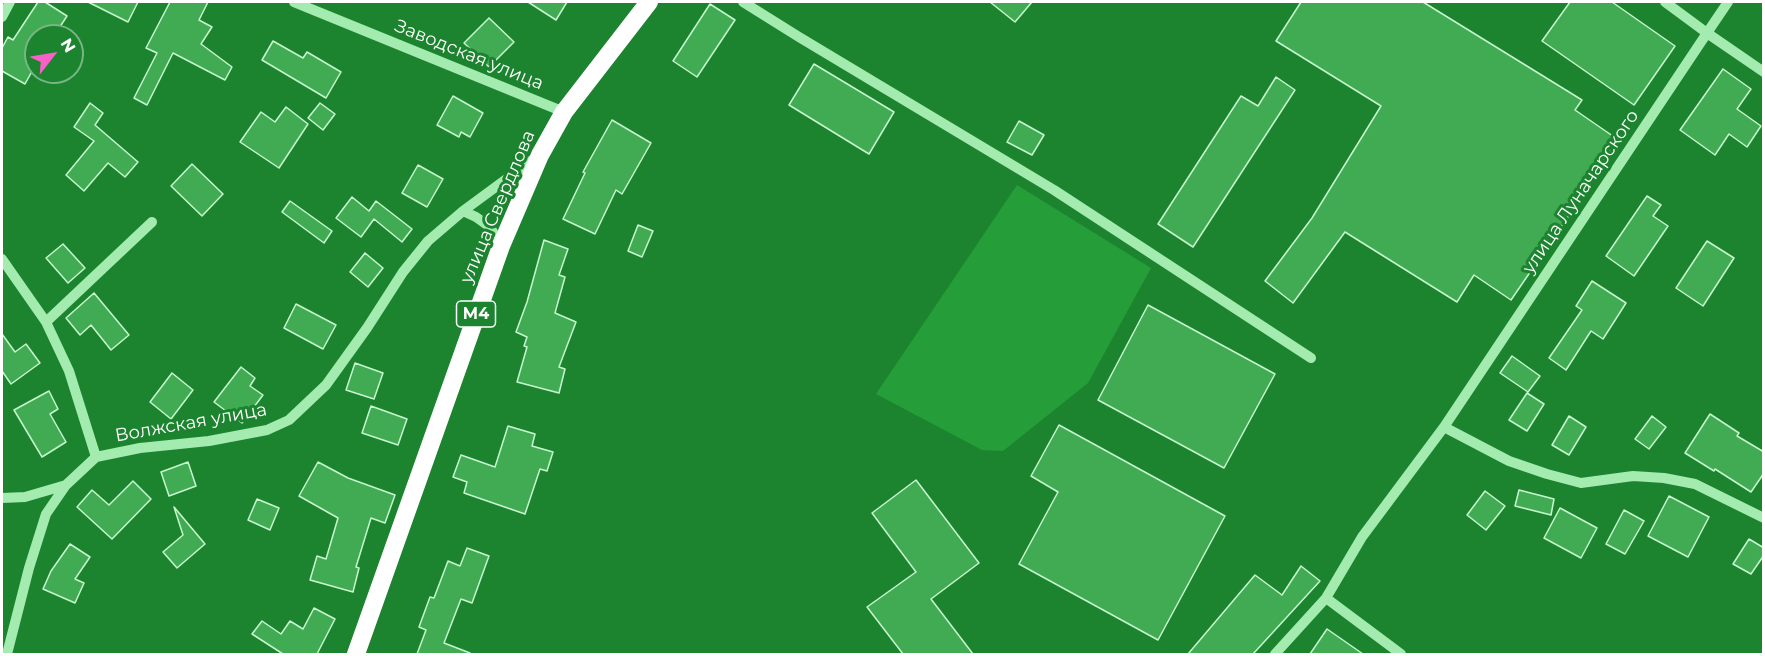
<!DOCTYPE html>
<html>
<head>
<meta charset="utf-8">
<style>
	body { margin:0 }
	#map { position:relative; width:1765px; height:656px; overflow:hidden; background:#1c842f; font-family:Montserrat,sans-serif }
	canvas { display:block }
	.frame { position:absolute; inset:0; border:3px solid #fff; pointer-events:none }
	.north { position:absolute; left:24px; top:24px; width:60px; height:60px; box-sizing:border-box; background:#1c842f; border:2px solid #77b582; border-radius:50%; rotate:59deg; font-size:16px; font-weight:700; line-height:24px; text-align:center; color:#fff }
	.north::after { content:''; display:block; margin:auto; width:21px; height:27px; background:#fb60c9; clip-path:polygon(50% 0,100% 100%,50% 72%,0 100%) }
</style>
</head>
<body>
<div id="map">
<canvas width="1765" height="656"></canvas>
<div class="frame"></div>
<div class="north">N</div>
</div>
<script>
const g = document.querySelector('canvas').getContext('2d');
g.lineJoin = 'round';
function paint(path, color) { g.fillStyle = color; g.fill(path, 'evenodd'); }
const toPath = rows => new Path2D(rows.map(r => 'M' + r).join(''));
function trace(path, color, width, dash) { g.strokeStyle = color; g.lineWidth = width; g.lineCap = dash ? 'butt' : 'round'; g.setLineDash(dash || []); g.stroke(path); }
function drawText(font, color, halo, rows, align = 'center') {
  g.font = font + ' Montserrat,sans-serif'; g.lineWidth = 6; g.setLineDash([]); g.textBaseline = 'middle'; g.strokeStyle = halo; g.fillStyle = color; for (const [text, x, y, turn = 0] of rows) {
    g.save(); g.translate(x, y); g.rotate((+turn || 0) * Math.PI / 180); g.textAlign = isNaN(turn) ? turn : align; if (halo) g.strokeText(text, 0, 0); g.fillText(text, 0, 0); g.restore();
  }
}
paint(toPath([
	[1017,185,1151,268,1088,383,1003,451,982,450,876,394]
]), '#259d39');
const building = toPath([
	[38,2,45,2,67,16,54,36,36,36,36,54,31,63,35,66,25,84,2,71,2,48,8,37,13,40,38,2],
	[88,2,138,2,128,22,88,2],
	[170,2,208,2,199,20,212,27,201,44,232,67,225,80,173,53,147,105,134,98,157,53,146,48,170,2],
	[528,2,567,2,556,20,528,2],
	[990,2,1032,2,1015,22,990,2],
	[1301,2,1423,2,1582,100,1575,110,1620,141,1511,300,1474,275,1457,302,1345,232,1293,303,1265,281,1312,218,1381,106,1276,41,1301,2],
	[1570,2,1612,2,1675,46,1634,105,1542,41,1570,2],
	[710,4,735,20,697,77,673,61,710,4],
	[489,18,514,42,489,67,464,43,489,18],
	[273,41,303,58,307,52,341,72,326,98,262,60,273,41],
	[814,64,894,112,869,154,789,105,814,64],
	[1723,69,1751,89,1737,109,1761,126,1747,147,1729,134,1715,155,1680,130,1723,69],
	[1276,77,1295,90,1193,247,1158,224,1241,96,1258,106,1276,77],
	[453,96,483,113,470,137,461,132,459,137,437,125,453,96],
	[90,103,103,113,95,125,138,162,125,177,108,163,84,191,66,175,94,141,74,127,90,103],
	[320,103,335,114,323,130,308,118,320,103],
	[286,107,308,124,279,168,240,142,261,112,275,122,286,107],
	[612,120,651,143,622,194,616,190,595,234,563,219,585,173,583,172,612,120],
	[1019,121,1044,135,1032,155,1007,142,1019,121],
	[192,164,223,194,202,216,171,186,192,164],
	[418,165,443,179,427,207,402,193,418,165],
	[1647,196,1661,205,1653,216,1668,226,1634,276,1606,256,1647,196],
	[352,197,369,211,376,201,412,229,402,242,374,219,361,237,336,218,352,197],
	[290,201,332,231,324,243,282,212,290,201],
	[638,225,653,231,642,257,628,251,638,225],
	[544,240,568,249,559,275,565,277,555,313,576,322,559,367,565,369,559,393,517,382,527,347,524,346,527,337,516,332,527,302,544,240],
	[1707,241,1734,258,1703,306,1676,288,1707,241],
	[63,244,85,268,68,283,46,258,63,244],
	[365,253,383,268,368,287,350,272,365,253],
	[1592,281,1626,303,1603,339,1591,331,1566,370,1549,358,1582,310,1576,306,1592,281],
	[94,293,129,335,111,350,91,325,80,335,66,318,94,293],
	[296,304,336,325,323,349,284,328,296,304],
	[1148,305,1275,374,1224,468,1098,400,1148,305],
	[2,334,15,352,26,344,40,363,11,384,2,371,2,334],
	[1512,356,1540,376,1528,392,1500,373,1512,356],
	[355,363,383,373,374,399,346,390,355,363],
	[241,367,255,378,250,386,263,395,242,423,214,402,241,367],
	[172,373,193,390,171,419,150,402,172,373],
	[49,391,58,409,50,414,66,442,42,457,14,410,49,391],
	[1527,393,1544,404,1527,431,1509,420,1527,393],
	[371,406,407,419,398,445,362,433,371,406],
	[1710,414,1739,433,1737,436,1764,452,1764,473,1751,492,1715,469,1714,471,1685,453,1710,414],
	[1569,416,1586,427,1569,455,1552,445,1569,416],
	[1652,416,1666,427,1649,449,1635,439,1652,416],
	[1059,425,1225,516,1158,640,1019,564,1058,492,1031,476,1059,425],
	[508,426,535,434,532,446,553,452,547,471,540,469,525,514,464,493,467,482,453,477,461,455,495,467,508,426],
	[188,462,196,486,169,496,161,472,188,462],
	[318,462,348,478,395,495,385,523,371,518,356,567,359,568,353,592,310,580,317,556,326,559,338,518,299,496,318,462],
	[916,480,979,563,931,599,973,654,903,654,867,607,916,572,872,513,916,480],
	[133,481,151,499,112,539,77,507,92,490,109,505,133,481],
	[1519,490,1554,499,1551,515,1515,506,1519,490],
	[1485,491,1505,506,1486,530,1467,515,1485,491],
	[1669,496,1709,517,1688,557,1648,536,1669,496],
	[257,499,279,508,270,530,248,520,257,499],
	[174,507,205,544,177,568,163,552,183,535,174,507],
	[1560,508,1597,528,1581,558,1544,538,1560,508],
	[1624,510,1644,521,1625,554,1606,544,1624,510],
	[1749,539,1764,548,1764,555,1751,574,1733,564,1749,539],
	[70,544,90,557,75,579,84,583,75,603,43,589,51,571,70,544],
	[467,548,489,556,472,603,461,599,444,643,470,653,470,654,417,654,426,630,419,627,430,597,434,598,448,561,460,566,467,548],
	[1301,566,1320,581,1253,654,1188,654,1255,575,1282,595,1301,566],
	[314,608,335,619,317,654,283,654,252,634,262,621,281,634,290,621,303,629,314,608],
	[1327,629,1363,654,1310,654,1327,629]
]);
paint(building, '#40ab52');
trace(building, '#c7f8cf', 1.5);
trace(toPath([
	[294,2,564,112],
	[743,2,799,37,1054,190,1311,358],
	[1665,2,1707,33,1728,2],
	[2,17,10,2],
	[463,211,476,217,490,227,501,246],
	[2,259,46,322,69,371,96,457],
	[46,322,152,222],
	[1444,427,1509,461,1547,474,1581,483,1633,476,1664,478,1695,484,1764,518],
	[2,498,25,497,66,485],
	[1326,598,1401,654],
	[7,654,29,568,46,514,66,485,96,457,140,448,209,441,267,430,289,420,326,385,367,328,403,272,428,241,463,211,535,158],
	[1275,654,1326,598,1362,537,1444,427,1707,33,1764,72]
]), '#a3ebae', 10);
trace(toPath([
	[356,654,501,246,540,155,564,112,649,2]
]), '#fff', 18);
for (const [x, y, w] of [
	[476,314,39]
]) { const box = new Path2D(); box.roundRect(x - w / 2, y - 13, w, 26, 4.5); g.fillStyle = '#1c842f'; g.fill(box); trace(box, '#fff', 1.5); }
drawText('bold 16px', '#fff', null, [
	["M4",476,314]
]);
drawText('18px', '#fff', '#1c842f', [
	["Заводская улица",469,55,22],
	["улица Луначарского",1581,192,-56],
	["улица Свердлова",498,207,-67],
	["Волжская улица",191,423,-10]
]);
</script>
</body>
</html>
